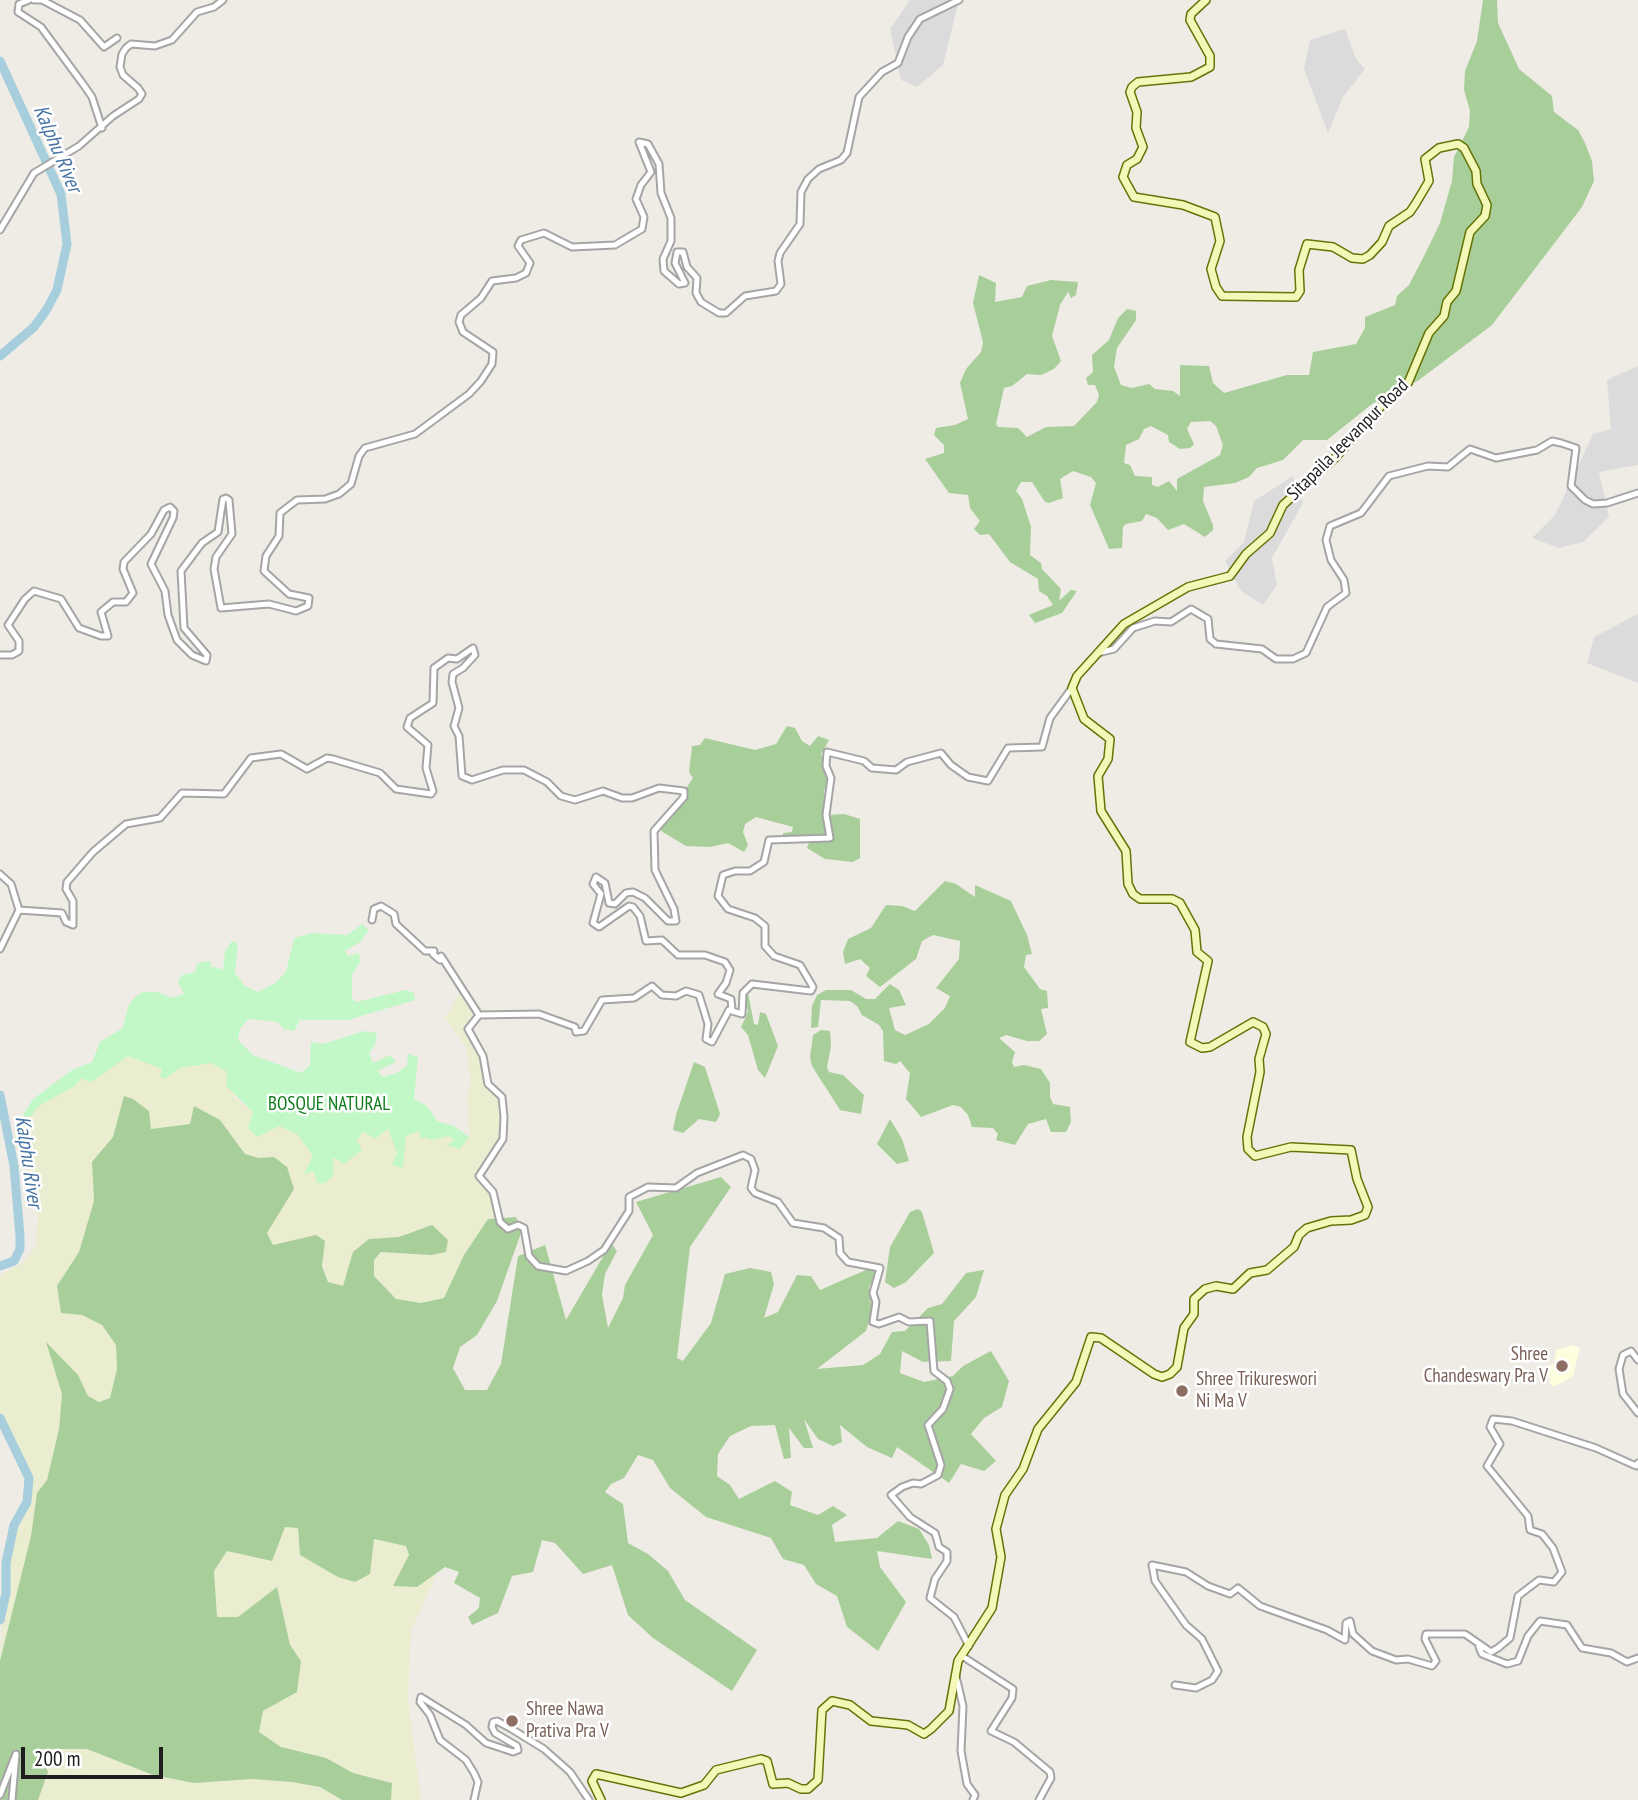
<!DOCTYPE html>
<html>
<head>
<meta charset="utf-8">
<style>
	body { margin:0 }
	#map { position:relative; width:1638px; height:1800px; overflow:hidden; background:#efece5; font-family:"PT Sans Narrow",sans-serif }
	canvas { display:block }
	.scale { position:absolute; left:21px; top:1747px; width:142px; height:32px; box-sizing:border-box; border:4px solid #1e1e1e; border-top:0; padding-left:9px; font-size:21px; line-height:24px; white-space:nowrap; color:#1e1e1e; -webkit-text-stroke:5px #fff; paint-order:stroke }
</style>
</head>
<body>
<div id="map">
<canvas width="1638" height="1800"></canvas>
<div class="scale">200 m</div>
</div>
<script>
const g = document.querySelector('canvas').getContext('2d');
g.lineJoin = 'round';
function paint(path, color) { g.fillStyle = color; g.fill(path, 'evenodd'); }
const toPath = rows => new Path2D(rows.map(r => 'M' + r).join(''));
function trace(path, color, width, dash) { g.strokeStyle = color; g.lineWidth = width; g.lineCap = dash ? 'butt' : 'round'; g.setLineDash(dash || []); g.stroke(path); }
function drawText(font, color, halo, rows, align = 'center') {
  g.font = font + ' "PT Sans Narrow",sans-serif'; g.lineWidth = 5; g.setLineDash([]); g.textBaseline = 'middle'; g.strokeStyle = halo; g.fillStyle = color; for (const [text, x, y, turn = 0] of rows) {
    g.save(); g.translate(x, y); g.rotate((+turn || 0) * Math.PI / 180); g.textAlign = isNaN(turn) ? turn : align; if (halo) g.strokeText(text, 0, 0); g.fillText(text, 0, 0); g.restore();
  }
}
paint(toPath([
	[910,0,959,0,943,65,917,87,901,80,890,29],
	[1345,29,1356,59,1365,69,1343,97,1328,133,1304,69,1310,40],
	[1638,366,1638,465,1599,472,1609,517,1583,542,1559,548,1532,538,1555,515,1593,434,1611,429,1607,380],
	[1293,476,1303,503,1272,558,1277,585,1263,605,1241,591,1225,561,1244,542,1254,501],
	[1638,614,1638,683,1587,663,1594,637]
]), '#dcdbdb');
paint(toPath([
	[1573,1345,1580,1348,1573,1376,1554,1387,1550,1384,1550,1377,1544,1375,1542,1368,1554,1364,1556,1350]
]), '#fdfede');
paint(toPath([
	[461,991,479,1015,468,1029,483,1056,488,1084,502,1097,503,1139,479,1176,493,1192,499,1210,496,1218,488,1219,464,1254,445,1298,421,1303,396,1299,374,1276,374,1260,381,1252,431,1255,432,1225,399,1237,369,1239,343,1286,328,1282,316,1235,273,1245,267,1232,294,1189,274,1157,259,1158,245,1154,237,1142,194,1107,190,1124,151,1129,124,1097,113,1137,92,1162,94,1201,79,1252,57,1286,61,1313,82,1315,101,1324,116,1345,117,1369,110,1398,99,1402,88,1396,78,1375,47,1343,62,1394,59,1429,47,1480,37,1494,31,1536,0,1660,6,1563,14,1525,27,1502,29,1479,0,1418,0,1275,24,1262,36,1245,38,1218,31,1178,15,1145,15,1128,40,1105,81,1078,128,1056,162,1069,211,1063,228,1072,234,1097,253,1112,297,1134,306,1145,313,1157,305,1174,356,1141,363,1131,388,1129,397,1153,406,1136,419,1131,431,1140,449,1136,454,1140,448,1145,469,1137,467,1095,471,1082,466,1047,445,1018],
	[285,1527,298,1528,370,1574,374,1539,406,1545,410,1555,394,1586,417,1587,437,1573,411,1631,408,1699,421,1800,391,1800,392,1782,353,1773,326,1758,281,1747,258,1732,263,1711,297,1692,301,1661,290,1645,277,1587,238,1618,217,1617,214,1571,227,1550],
	[37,1749,87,1749,153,1775,194,1783,252,1779,292,1782,320,1788,342,1800,38,1800,48,1772]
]), '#eaedd0');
paint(toPath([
	[1483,0,1497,0,1498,23,1519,69,1552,96,1554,112,1578,130,1585,143,1592,161,1594,181,1582,207,1492,325,1419,380,1372,404,1327,440,1303,440,1283,460,1257,468,1249,477,1235,483,1204,487,1203,501,1213,525,1213,530,1205,537,1184,524,1168,530,1157,518,1146,514,1142,521,1126,524,1123,527,1122,548,1109,549,1090,505,1096,483,1091,477,1073,471,1060,479,1063,498,1049,503,1045,502,1032,482,1021,482,1016,491,1022,499,1031,527,1030,555,1041,563,1042,569,1061,589,1059,601,1071,590,1077,591,1062,613,1035,623,1029,615,1053,605,1047,596,1039,591,1038,579,1010,562,989,534,980,535,974,529,980,521,970,508,968,495,949,493,925,459,944,453,944,445,934,435,936,428,955,425,968,419,960,383,966,369,981,352,983,342,973,303,979,275,996,283,995,302,1022,297,1027,286,1051,280,1078,282,1076,295,1071,298,1068,292,1060,305,1052,336,1061,361,1054,369,1041,375,1027,374,1012,386,1004,388,996,424,998,427,1018,428,1027,437,1046,427,1074,426,1097,402,1099,395,1095,385,1088,385,1086,378,1093,372,1092,355,1109,340,1118,318,1127,309,1136,311,1136,320,1117,348,1114,367,1121,385,1132,388,1149,384,1155,389,1173,391,1180,396,1180,365,1209,366,1213,383,1224,393,1287,375,1309,375,1313,352,1356,344,1365,328,1365,317,1395,305,1397,296,1409,285,1425,254,1440,223,1452,181,1454,157,1469,127,1470,111,1464,90,1465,71,1477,41],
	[1210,421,1216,426,1223,445,1220,455,1177,479,1177,491,1169,481,1158,487,1152,485,1152,477,1135,476,1130,465,1124,463,1126,445,1139,439,1144,429,1151,426,1168,435,1169,442,1180,449,1190,448,1194,444,1187,429,1191,422],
	[787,726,795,728,802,741,810,746,818,736,829,740,821,754,829,781,824,791,827,838,783,838,783,833,792,832,793,827,756,817,745,824,743,832,748,845,744,852,728,843,710,847,686,846,661,831,665,814,688,798,687,787,693,778,689,772,692,746,700,745,705,738,755,750,776,744],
	[844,814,860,819,860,858,853,862,825,859,807,848,810,840,832,840,833,833,828,815],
	[945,881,956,884,975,897,975,885,1011,901,1027,935,1032,954,1026,955,1024,967,1040,989,1047,991,1048,1008,1041,1009,1047,1034,1039,1041,1027,1041,1006,1035,999,1038,1015,1052,1012,1062,1014,1067,1024,1065,1041,1069,1050,1083,1050,1097,1053,1104,1070,1107,1071,1122,1066,1132,1051,1132,1046,1119,1028,1124,1015,1145,996,1140,998,1134,993,1128,972,1127,968,1115,961,1107,953,1105,921,1117,906,1099,910,1073,900,1061,896,1064,884,1061,883,1031,879,1025,862,1015,857,1006,850,1001,821,1000,818,1027,811,1028,812,1006,817,995,826,990,851,990,866,999,875,999,890,984,899,990,906,1005,889,1008,895,1030,905,1035,929,1024,945,1008,950,996,936,988,959,959,960,941,933,935,922,941,916,959,880,987,866,976,870,968,860,959,845,964,843,952,848,939,871,928,886,905,902,906,915,911],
	[748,993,754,1024,758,1025,760,1012,766,1014,778,1046,765,1078,758,1070,748,1035,741,1027,748,1012,744,995],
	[821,1030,830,1031,831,1046,827,1067,829,1072,843,1075,864,1095,861,1114,840,1110,812,1066,810,1057,813,1035],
	[694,1062,705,1067,720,1114,716,1122,699,1119,683,1133,673,1130,676,1115],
	[124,1096,133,1099,149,1111,151,1129,190,1124,194,1106,220,1120,245,1154,259,1158,274,1157,287,1167,294,1189,267,1233,273,1245,316,1235,325,1241,322,1266,328,1282,343,1286,353,1252,369,1239,399,1237,432,1225,448,1240,446,1252,431,1255,381,1252,374,1260,374,1276,396,1299,421,1303,444,1298,464,1255,488,1219,516,1217,522,1230,497,1301,477,1335,460,1347,453,1368,465,1390,487,1390,501,1364,518,1256,545,1245,566,1320,611,1243,617,1251,605,1274,602,1295,608,1328,623,1298,625,1285,653,1235,636,1202,721,1177,731,1187,690,1247,677,1358,683,1361,711,1323,725,1274,750,1268,771,1272,774,1284,764,1318,778,1312,797,1275,811,1276,820,1290,868,1269,877,1272,869,1287,872,1313,866,1331,817,1369,863,1365,880,1354,892,1332,905,1331,928,1308,942,1304,966,1273,984,1270,976,1297,954,1321,951,1361,923,1362,902,1351,900,1373,924,1382,953,1376,963,1366,991,1351,1009,1381,1002,1407,984,1418,971,1434,996,1461,984,1471,961,1464,949,1483,897,1447,892,1458,867,1447,840,1425,842,1442,833,1446,818,1439,804,1419,813,1448,804,1448,789,1428,791,1458,784,1459,775,1425,751,1426,730,1436,718,1454,717,1476,730,1485,739,1499,775,1481,792,1492,790,1505,818,1515,833,1506,847,1515,832,1525,835,1542,877,1538,898,1521,919,1529,929,1545,932,1559,877,1551,880,1567,906,1602,878,1651,847,1627,837,1596,816,1584,804,1565,783,1559,771,1538,706,1517,670,1488,653,1460,638,1455,624,1478,611,1484,605,1492,623,1504,628,1543,648,1554,668,1571,685,1600,757,1650,732,1691,653,1638,628,1615,612,1565,583,1574,555,1543,542,1540,533,1572,512,1576,498,1613,472,1625,468,1617,479,1608,480,1598,454,1583,459,1572,445,1567,417,1587,393,1586,409,1555,406,1546,374,1539,370,1574,355,1582,338,1577,300,1555,298,1528,285,1527,272,1561,227,1551,214,1571,217,1617,238,1617,277,1587,290,1645,301,1661,297,1692,263,1711,259,1732,281,1747,326,1758,353,1773,392,1783,391,1800,342,1800,320,1787,292,1782,252,1779,194,1783,153,1775,87,1749,37,1749,48,1772,38,1800,0,1800,0,1661,31,1536,37,1493,47,1480,59,1429,62,1394,46,1342,78,1375,88,1396,99,1402,110,1398,117,1369,116,1345,102,1325,82,1315,61,1313,57,1286,79,1252,94,1201,92,1162,113,1137],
	[890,1119,902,1139,909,1161,897,1164,877,1144],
	[918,1209,922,1212,934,1253,906,1282,894,1288,885,1282,890,1247,910,1212]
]), '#a8ce9a');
paint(toPath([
	[362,924,369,930,360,942,345,951,348,956,359,953,360,962,352,975,352,998,356,1002,406,990,414,993,415,1000,348,1020,300,1020,294,1031,284,1029,278,1022,249,1019,240,1028,238,1040,253,1055,301,1073,310,1065,311,1042,323,1044,364,1031,377,1033,375,1045,369,1053,373,1063,390,1055,396,1062,377,1071,383,1077,396,1073,407,1066,408,1054,418,1057,414,1099,427,1106,437,1121,454,1126,469,1137,460,1149,447,1145,454,1140,449,1136,431,1140,424,1137,421,1140,419,1131,406,1136,403,1168,392,1165,397,1153,388,1129,375,1139,363,1131,357,1141,362,1150,344,1164,333,1157,333,1176,325,1183,317,1183,314,1171,304,1174,313,1156,297,1134,279,1126,257,1137,248,1128,253,1112,226,1086,227,1072,211,1063,180,1068,165,1079,160,1077,162,1069,128,1056,91,1082,81,1078,75,1086,40,1105,28,1119,23,1115,33,1099,72,1070,92,1062,100,1042,123,1028,128,1007,134,998,142,992,157,992,172,998,184,994,178,982,182,975,195,972,197,963,210,961,211,966,223,970,225,951,232,941,238,944,235,973,245,986,258,992,275,983,286,972,294,938,312,933,347,935]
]), '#c2f8c8');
trace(toPath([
	[0,61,61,194,67,244,57,290,47,309,34,327,0,356],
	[0,1095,14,1166,20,1236,20,1249,14,1261,0,1266],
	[0,1418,29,1478,27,1502,14,1525,6,1563,6,1593,0,1620]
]), '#a6cedc', 9);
const street = toPath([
	[29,0,19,4,18,12,41,27,83,84,92,97,102,128],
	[34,0,42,0,80,20,104,47,117,38],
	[0,230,34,173,79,146,113,116,139,99,142,94,138,88,123,75,120,67,122,54,126,48,131,44,155,46,172,40,197,12,214,7,223,0],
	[1098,653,1114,649,1133,628,1155,621,1171,622,1191,609,1208,619,1210,639,1216,644,1262,649,1276,659,1293,659,1306,653,1327,607,1346,593,1344,580,1331,560,1326,540,1330,526,1361,513,1389,476,1428,466,1448,467,1470,449,1496,458,1537,450,1552,441,1561,443,1576,448,1571,486,1585,500,1593,504,1607,503,1638,493],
	[0,655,12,655,19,651,19,641,8,625,25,599,34,591,61,599,79,628,101,636,108,636,101,612,113,602,126,602,133,593,123,569,124,562,151,534,164,510,170,507,174,511,173,518,151,564,165,591,168,615,177,640,192,655,206,661,207,655,184,628,181,571,202,543,218,532,223,499,226,498,229,500,232,534,216,557,214,569,221,608,269,604,296,611,308,606,309,598,289,594,264,571,266,556,279,536,280,513,297,500,325,499,339,494,351,484,359,456,365,448,415,434,469,394,481,381,492,364,493,352,463,332,459,322,461,315,481,298,492,281,516,278,526,273,530,263,518,246,521,240,544,233,572,247,615,245,642,229,644,217,636,199,641,185,651,172,639,142,648,144,659,164,661,193,671,218,671,241,663,259,664,271,679,284,685,283,675,263,677,252,683,252,687,267,697,278,696,293,701,302,719,313,726,313,745,296,776,291,781,284,778,261,780,253,800,224,801,192,808,179,819,169,841,160,847,153,859,97,882,72,898,63,908,37,920,19,959,0],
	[0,874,11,884,19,910],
	[372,920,374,909,381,906,394,914,396,924,425,951,434,951,433,954,440,960,441,956,479,1015,539,1014,575,1027,576,1032,584,1031,602,1000,634,998,652,986,662,995,676,996,686,991,699,995,708,1024,706,1039,712,1042,729,1010,742,1014,743,993,752,984,811,991,813,987,800,965,774,956,765,946,765,926,755,918,728,909,718,896,723,875,735,871,750,871,764,862,769,840,830,838,826,815,831,778,826,766,827,752,864,761,872,768,896,770,907,762,941,753,951,765,968,777,988,781,1008,748,1042,747,1050,718,1072,688],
	[0,949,19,910,62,913,66,922,73,925,73,901,66,889,67,882,93,852,126,824,160,818,182,793,224,794,251,758,281,754,307,769,327,758,333,759,380,773,396,789,431,794,433,791,426,768,428,745,407,727,410,718,433,703,434,668,448,658,457,659,473,648,475,655,463,668,453,674,452,682,459,708,454,726,459,736,462,776,472,780,503,770,524,770,547,782,561,796,575,800,603,791,622,798,632,798,659,788,684,791,684,797,654,831,655,870,674,909,676,921,668,921,645,898,633,892,626,893,615,904,609,903,605,883,596,877,593,884,601,894,593,923,599,927,629,906,633,907,640,916,646,941,662,940,678,955,705,955,725,962,730,970,726,983,718,994,731,999,732,1011],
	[479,1015,468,1029,483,1056,488,1084,502,1097,504,1117,503,1139,479,1176,493,1192,500,1222,508,1229,518,1225,524,1228,529,1256,538,1266,566,1271,588,1261,604,1250,629,1211,629,1197,648,1187,676,1188,697,1173,743,1155,751,1159,755,1170,751,1188,755,1193,778,1202,793,1223,824,1228,839,1238,840,1253,848,1262,880,1268,873,1293,876,1302,873,1322,879,1324,899,1317,909,1322,930,1321,934,1371,947,1381,950,1389,943,1409,928,1425,941,1465,938,1475,921,1484,913,1483,902,1487,891,1495,910,1517,935,1533,939,1547,947,1552,947,1561,935,1579,930,1598,954,1617,969,1646],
	[1638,1360,1631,1351,1623,1355,1619,1369,1623,1394,1638,1413],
	[1479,1647,1482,1654,1507,1664,1518,1661,1528,1636,1540,1621,1567,1625,1582,1648,1611,1653,1627,1662,1638,1658],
	[962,1656,1013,1689,1012,1698,991,1731,1014,1742,1050,1772,1051,1778,1039,1800],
	[956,1676,963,1706,961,1751,967,1784,975,1795,973,1800],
	[1175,1685,1196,1688,1212,1680,1218,1671,1202,1639,1186,1625,1155,1581,1152,1565,1186,1572,1208,1586,1230,1594,1238,1588,1260,1606,1327,1630,1345,1640,1346,1623,1350,1621,1353,1634,1372,1651,1396,1660,1408,1659,1432,1666,1436,1661,1425,1639,1426,1634,1465,1634,1491,1652,1498,1648,1510,1638,1518,1596,1539,1580,1554,1582,1562,1572,1553,1548,1542,1534,1530,1530,1528,1516,1487,1466,1500,1444,1490,1427,1493,1419,1512,1421,1596,1448,1636,1466,1638,1463],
	[0,1795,16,1754,12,1800],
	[474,1800,478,1782,474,1773,466,1760,440,1740,430,1715,420,1702,421,1697,466,1725,486,1743,513,1752,518,1750,517,1746,495,1733,492,1727,493,1722,497,1721,510,1728,544,1749,570,1772,589,1800]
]);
const secondary = toPath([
	[601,1800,592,1781,596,1774,681,1793,704,1785,716,1770,761,1759,767,1761,773,1784,788,1783,801,1789,808,1789,818,1780,822,1710,832,1701,850,1705,871,1721,908,1725,924,1734,931,1729,949,1711,958,1661,992,1608,1001,1557,996,1529,1005,1495,1023,1469,1038,1429,1076,1382,1091,1337,1101,1338,1154,1374,1162,1377,1170,1374,1177,1367,1184,1328,1194,1314,1194,1299,1205,1289,1216,1286,1233,1289,1250,1273,1267,1270,1294,1247,1299,1235,1307,1228,1331,1221,1351,1220,1365,1215,1368,1207,1357,1179,1351,1150,1291,1147,1255,1156,1248,1149,1247,1137,1260,1072,1259,1059,1266,1034,1263,1027,1253,1022,1210,1047,1202,1048,1190,1042,1208,961,1197,952,1195,930,1180,903,1172,899,1140,899,1133,894,1128,884,1126,851,1101,811,1098,776,1108,759,1110,739,1084,719,1072,688,1077,676,1124,624,1188,587,1230,576,1246,554,1270,533,1283,505,1336,457,1383,404,1408,383,1429,333,1444,316,1447,302,1456,291,1470,232,1485,216,1487,205,1477,184,1476,171,1464,148,1458,144,1439,148,1425,159,1429,181,1416,203,1410,212,1389,226,1382,242,1370,255,1363,259,1352,258,1333,247,1307,244,1299,270,1300,291,1296,297,1222,296,1216,287,1211,269,1220,241,1215,217,1183,205,1134,197,1123,177,1127,165,1137,159,1143,147,1136,128,1137,112,1130,92,1132,87,1138,82,1191,77,1210,67,1210,56,1190,20,1191,14,1206,0]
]);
trace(street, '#a5a5a5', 9);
trace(secondary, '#657407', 10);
trace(street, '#fff', 5);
trace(secondary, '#f3f8b9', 7);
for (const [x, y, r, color] of [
	[1562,1366,7,"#8d6e63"],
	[1182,1391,7,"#8d6e63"],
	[512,1721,7,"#8d6e63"]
]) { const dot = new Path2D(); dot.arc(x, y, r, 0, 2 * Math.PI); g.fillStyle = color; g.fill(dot); trace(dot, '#fff', 2.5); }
drawText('19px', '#1e1e1e', '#fff', [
	["Sitapaila Jeevanpur Road",1348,440,-45]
]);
drawText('19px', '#0e7b1a', '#fff', [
	["BOSQUE NATURAL",329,1105]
]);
drawText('19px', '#785e54', '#fff', [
	["Shree",1548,1355,"right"],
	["Chandeswary Pra V",1548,1377,"right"],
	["Shree Trikureswori",1196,1380],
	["Ni Ma V",1196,1402],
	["Shree Nawa",526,1710],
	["Prativa Pra V",526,1732]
], 'left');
drawText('italic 21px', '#4975a4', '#fff', [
	["Kalphu River",57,149,67],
	["Kalphu River",28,1162,82]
]);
</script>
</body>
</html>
